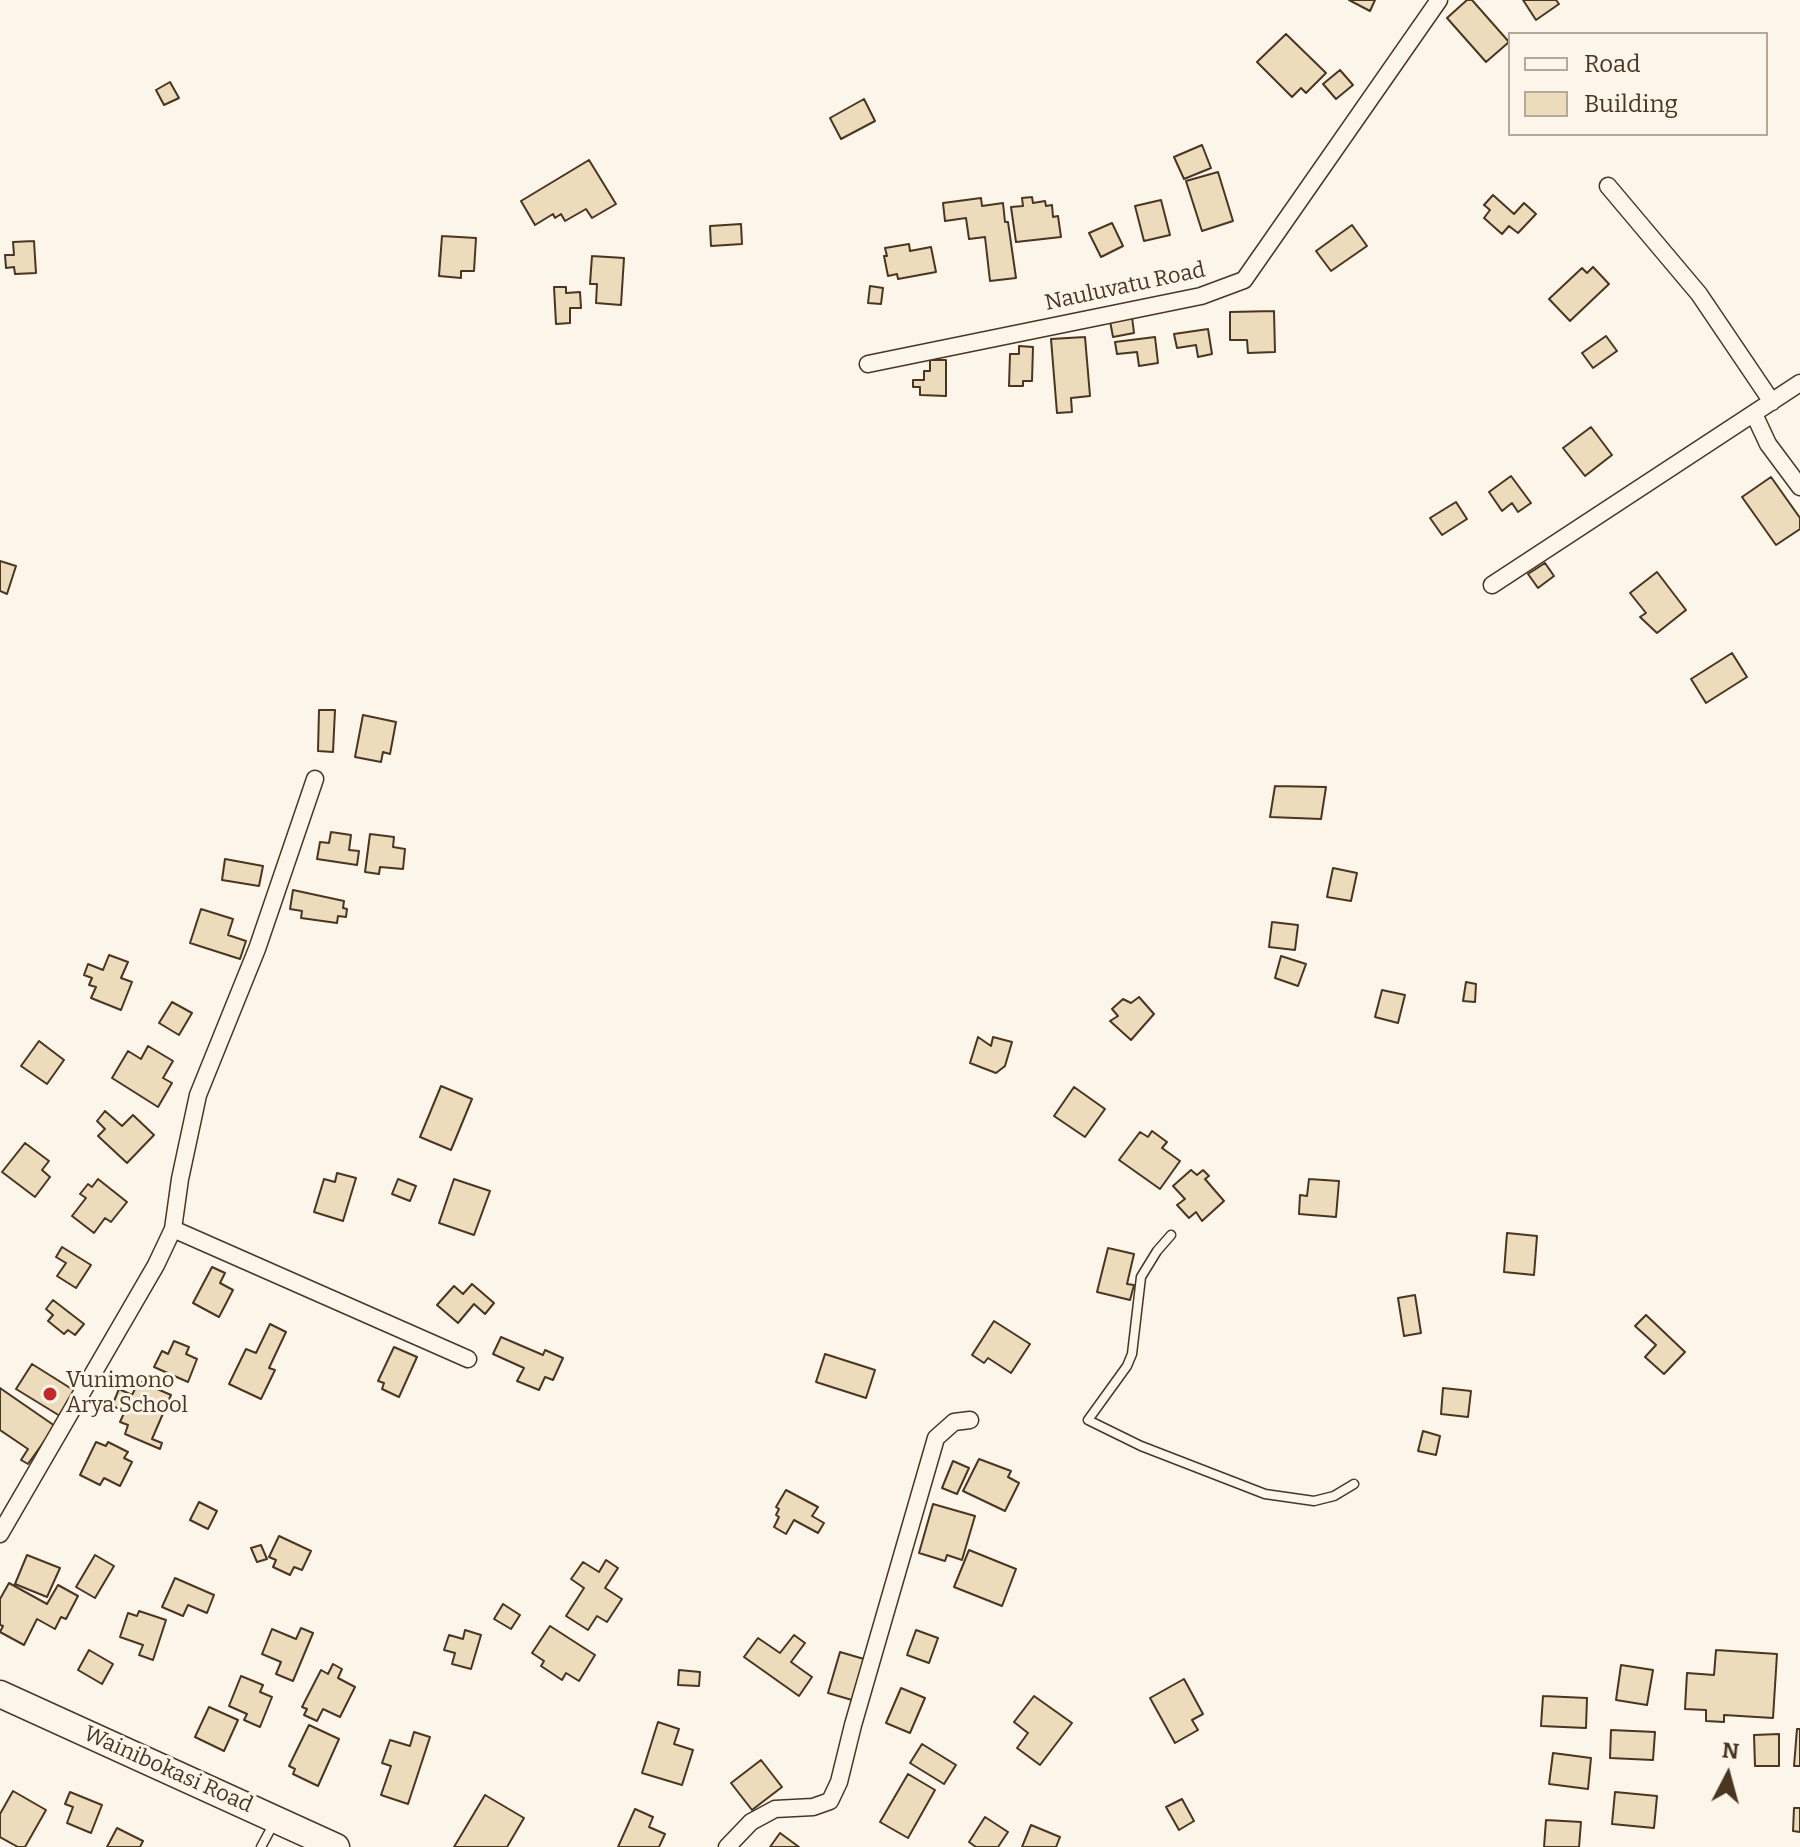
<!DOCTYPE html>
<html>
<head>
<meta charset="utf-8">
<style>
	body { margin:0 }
	#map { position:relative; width:1800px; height:1847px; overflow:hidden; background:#fbf6e9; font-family:Bitter,serif }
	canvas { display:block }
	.legend { position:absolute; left:1508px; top:32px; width:260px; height:104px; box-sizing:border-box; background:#fbf6e9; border:2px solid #b4a999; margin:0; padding:10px 14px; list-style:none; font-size:24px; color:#4a3520 }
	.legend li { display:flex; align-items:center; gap:16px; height:40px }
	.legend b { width:40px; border:2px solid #b4a999 }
	.north { position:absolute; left:1688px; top:1735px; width:80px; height:80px; -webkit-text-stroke:6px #fbf6e9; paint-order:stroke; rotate:6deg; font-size:22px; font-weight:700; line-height:32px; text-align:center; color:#4a3520 }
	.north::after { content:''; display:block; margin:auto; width:28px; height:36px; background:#4a3520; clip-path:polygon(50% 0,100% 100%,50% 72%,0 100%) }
</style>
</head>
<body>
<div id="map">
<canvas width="1800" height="1847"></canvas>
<ul class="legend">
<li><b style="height:10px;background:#fbf6e9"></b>Road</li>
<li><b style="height:22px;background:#ecdcbc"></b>Building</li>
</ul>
<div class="north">N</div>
</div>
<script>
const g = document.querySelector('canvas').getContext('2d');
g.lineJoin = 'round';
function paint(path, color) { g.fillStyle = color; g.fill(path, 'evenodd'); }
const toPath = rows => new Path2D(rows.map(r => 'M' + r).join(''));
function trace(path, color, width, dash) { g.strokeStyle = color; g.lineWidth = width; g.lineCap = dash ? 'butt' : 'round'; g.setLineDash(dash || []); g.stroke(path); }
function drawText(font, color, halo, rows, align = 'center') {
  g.font = font + ' Bitter,serif'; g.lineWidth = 6; g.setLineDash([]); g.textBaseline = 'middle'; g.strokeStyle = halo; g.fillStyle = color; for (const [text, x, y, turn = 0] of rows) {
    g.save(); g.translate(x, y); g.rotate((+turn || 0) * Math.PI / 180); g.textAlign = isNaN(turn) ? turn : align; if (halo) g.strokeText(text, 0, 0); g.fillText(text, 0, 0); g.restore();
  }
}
const building = toPath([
	[1349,0,1375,0,1370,11,1349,0],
	[1467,0,1472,0,1509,42,1486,62,1447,18,1467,0],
	[1523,0,1556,0,1559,4,1536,20,1523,0],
	[1286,34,1326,73,1306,93,1301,88,1292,97,1257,62,1286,34],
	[1340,70,1353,85,1336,99,1323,84,1340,70],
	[170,82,179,98,164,105,156,90,170,82],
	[864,99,875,121,841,139,830,118,864,99],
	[1202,145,1211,168,1184,179,1174,157,1202,145],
	[589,160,616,204,592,218,586,209,565,221,561,214,555,218,553,214,535,225,521,201,589,160],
	[1218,172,1233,221,1202,231,1186,181,1218,172],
	[1493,195,1514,214,1524,203,1536,214,1518,233,1509,226,1502,234,1484,218,1490,210,1484,205,1493,195],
	[1032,197,1033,203,1045,201,1046,206,1052,205,1053,217,1058,216,1061,237,1016,242,1011,207,1023,206,1022,198,1032,197],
	[981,198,982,206,1003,203,1005,222,1008,222,1016,278,990,281,985,237,969,239,966,218,945,221,943,203,981,198],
	[1161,200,1170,235,1144,241,1135,206,1161,200],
	[1112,223,1123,246,1101,257,1089,233,1112,223],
	[741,224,742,244,711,246,710,226,741,224],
	[1352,225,1367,246,1331,271,1316,251,1352,225],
	[442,236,476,238,474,271,461,271,461,278,439,276,442,236],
	[34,241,36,273,15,274,14,267,6,268,5,255,14,255,13,242,34,241],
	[909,244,910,251,931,247,936,272,898,279,897,274,888,276,884,256,887,256,885,248,909,244],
	[592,256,624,258,621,305,596,303,597,284,590,284,592,256],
	[1593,267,1609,284,1570,321,1549,299,1582,268,1587,273,1593,267],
	[870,286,883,288,881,304,868,303,870,286],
	[554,287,566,287,566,293,580,292,581,308,570,308,570,323,556,324,554,287],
	[1274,311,1275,352,1248,353,1247,340,1230,340,1230,312,1274,311],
	[1132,317,1134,333,1113,337,1110,321,1132,317],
	[1208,329,1212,354,1198,357,1196,345,1177,348,1174,334,1208,329],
	[1606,336,1617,351,1593,368,1582,353,1606,336],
	[1085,337,1090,396,1071,398,1072,412,1057,413,1051,339,1085,337],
	[1155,337,1158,363,1139,366,1137,352,1117,354,1115,342,1155,337],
	[1019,346,1033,347,1032,381,1023,381,1023,386,1009,386,1010,354,1019,354,1019,346],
	[930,360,946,360,946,396,920,395,920,387,913,387,913,380,924,380,924,371,930,371,930,360],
	[1591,427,1612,455,1585,476,1563,448,1591,427],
	[1511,476,1531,503,1518,512,1512,503,1502,511,1489,492,1511,476],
	[1771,477,1800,518,1800,529,1776,545,1742,497,1771,477],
	[1456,502,1467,519,1442,535,1430,518,1456,502],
	[0,561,16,566,7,594,0,591,0,561],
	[1545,563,1554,576,1538,588,1528,574,1545,563],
	[1657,572,1686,610,1657,633,1640,617,1646,613,1630,593,1657,572],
	[1732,653,1747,677,1706,703,1691,679,1732,653],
	[319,710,335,710,333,752,318,751,319,710],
	[363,715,396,722,390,754,383,752,381,762,355,757,363,715],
	[1275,786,1326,787,1321,819,1270,817,1275,786],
	[331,832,351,835,349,850,359,851,357,865,317,859,320,842,329,843,331,832],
	[370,834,394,837,393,847,405,849,403,869,380,867,379,874,365,872,370,834],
	[225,859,263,866,259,886,222,880,225,859],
	[1333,868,1357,873,1351,901,1327,897,1333,868],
	[293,890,344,901,343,908,347,909,346,917,338,916,337,923,301,918,302,911,290,909,293,890],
	[201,909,233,919,228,935,246,941,240,959,190,943,201,909],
	[1272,922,1298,925,1295,950,1269,947,1272,922],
	[109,955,128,962,121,978,132,982,121,1010,91,998,96,987,89,985,92,978,84,975,88,964,103,970,109,955],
	[1281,956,1306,964,1298,986,1275,978,1281,956],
	[1466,982,1476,984,1475,1002,1463,1001,1466,982],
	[1382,990,1405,995,1398,1023,1375,1017,1382,990],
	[1139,997,1154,1014,1131,1040,1110,1021,1118,1016,1112,1009,1123,999,1131,1003,1139,997],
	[172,1002,192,1013,179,1035,159,1023,172,1002],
	[978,1037,991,1046,993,1037,1012,1042,1005,1066,996,1073,970,1063,978,1037],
	[39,1041,64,1060,47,1084,21,1066,39,1041],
	[148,1046,173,1061,163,1078,172,1083,158,1107,112,1078,128,1051,141,1059,148,1046],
	[441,1086,472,1099,451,1150,420,1137,441,1086],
	[1074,1087,1105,1109,1085,1137,1054,1116,1074,1087],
	[105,1111,122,1126,133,1115,154,1135,127,1163,98,1136,105,1129,97,1121,105,1111],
	[1152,1131,1167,1142,1162,1148,1180,1161,1160,1189,1119,1160,1140,1132,1148,1137,1152,1131],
	[25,1143,49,1161,42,1170,50,1177,35,1197,2,1172,25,1143],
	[1191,1170,1197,1175,1203,1170,1209,1176,1205,1179,1224,1201,1202,1221,1196,1212,1189,1218,1177,1205,1185,1199,1173,1186,1191,1170],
	[337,1173,356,1178,343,1221,314,1212,324,1179,335,1182,337,1173],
	[98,1179,127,1202,111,1222,105,1218,94,1233,72,1216,86,1198,80,1194,88,1184,92,1187,98,1179],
	[398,1179,416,1186,410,1201,392,1194,398,1179],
	[454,1179,490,1191,474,1235,439,1223,454,1179],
	[1309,1179,1339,1181,1336,1217,1299,1214,1300,1195,1307,1196,1309,1179],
	[1507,1233,1537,1236,1534,1275,1504,1272,1507,1233],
	[62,1247,91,1265,76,1288,57,1276,66,1263,56,1257,62,1247],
	[1108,1248,1134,1254,1127,1284,1134,1285,1130,1300,1097,1292,1108,1248],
	[212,1267,225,1273,220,1283,233,1290,219,1317,193,1303,212,1267],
	[472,1284,494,1303,485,1314,474,1304,458,1323,437,1305,454,1286,463,1294,472,1284],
	[1415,1295,1421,1333,1404,1336,1398,1298,1415,1295],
	[53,1300,84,1324,75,1335,68,1330,64,1334,48,1321,53,1315,46,1309,53,1300],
	[1646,1315,1685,1352,1664,1374,1645,1357,1656,1345,1635,1326,1646,1315],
	[994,1321,1030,1344,1011,1373,988,1358,984,1363,972,1355,994,1321],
	[270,1324,286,1332,269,1368,275,1370,261,1399,229,1384,246,1349,256,1353,270,1324],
	[501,1337,543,1355,545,1350,563,1358,553,1380,545,1377,539,1390,517,1381,524,1368,493,1354,501,1337],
	[174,1341,189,1347,186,1354,197,1359,188,1382,154,1367,162,1351,168,1354,174,1341],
	[394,1347,417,1357,399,1397,382,1389,384,1383,378,1381,394,1347],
	[825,1354,875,1370,866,1398,816,1382,825,1354],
	[32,1364,75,1391,60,1416,16,1389,32,1364],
	[139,1381,171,1395,152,1439,162,1443,160,1449,125,1434,128,1425,120,1422,125,1411,112,1406,119,1389,132,1395,139,1381],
	[0,1388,55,1426,28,1464,21,1460,28,1449,0,1430,0,1388],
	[1443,1388,1471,1391,1468,1417,1441,1414,1443,1388],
	[1423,1431,1440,1436,1436,1455,1418,1451,1423,1431],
	[96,1442,106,1446,108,1442,128,1452,124,1458,132,1462,120,1486,104,1478,100,1485,80,1475,96,1442],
	[979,1459,1011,1471,1008,1477,1019,1483,1005,1511,963,1491,979,1459],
	[953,1461,969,1468,957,1494,942,1488,953,1461],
	[786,1490,818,1507,812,1516,824,1523,818,1533,794,1520,786,1534,774,1527,779,1517,776,1515,779,1509,776,1507,786,1490],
	[199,1502,217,1511,208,1529,190,1520,199,1502],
	[933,1504,975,1516,962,1560,947,1555,945,1561,919,1553,933,1504],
	[279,1536,311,1551,302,1570,294,1567,290,1575,273,1567,276,1560,269,1557,279,1536],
	[261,1545,267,1559,257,1562,251,1548,261,1545],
	[969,1550,1016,1569,1002,1606,954,1587,969,1550],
	[27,1555,60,1568,47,1597,15,1584,27,1555],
	[95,1555,114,1566,95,1598,76,1587,95,1555],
	[606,1560,618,1568,605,1588,622,1599,607,1622,597,1616,588,1630,566,1616,584,1588,571,1579,583,1562,599,1572,606,1560],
	[175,1578,214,1595,207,1613,188,1605,183,1616,162,1607,175,1578],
	[9,1583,47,1604,58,1585,78,1596,66,1619,61,1617,55,1629,37,1619,24,1645,0,1632,3,1626,0,1625,0,1599,9,1583],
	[503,1604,520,1615,511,1629,494,1619,503,1604],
	[139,1611,166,1620,153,1660,139,1655,143,1645,120,1637,128,1613,137,1616,139,1611],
	[550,1626,595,1655,579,1681,566,1673,562,1680,541,1666,544,1661,532,1653,550,1626],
	[301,1628,313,1633,293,1681,276,1674,281,1662,262,1654,272,1629,296,1639,301,1628],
	[465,1630,481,1635,471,1669,452,1664,455,1653,444,1650,449,1635,463,1639,465,1630],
	[916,1630,938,1638,929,1663,907,1655,916,1630],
	[794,1635,805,1643,791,1662,812,1677,799,1696,744,1657,758,1638,780,1653,794,1635],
	[89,1650,113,1664,102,1684,78,1670,89,1650],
	[1716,1650,1777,1654,1773,1718,1724,1715,1724,1722,1706,1721,1706,1710,1685,1709,1687,1673,1714,1675,1716,1650],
	[840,1652,864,1659,852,1700,828,1693,840,1652],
	[333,1664,342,1669,338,1678,355,1687,340,1717,323,1709,317,1721,304,1715,307,1709,302,1707,321,1670,328,1674,333,1664],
	[1621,1665,1653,1670,1647,1705,1616,1700,1621,1665],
	[679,1670,700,1672,699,1686,678,1685,679,1670],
	[241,1676,263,1685,260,1692,272,1697,260,1727,244,1720,247,1714,229,1706,241,1676],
	[1184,1679,1203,1714,1192,1720,1198,1730,1175,1743,1150,1698,1184,1679],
	[901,1688,925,1698,910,1733,886,1723,901,1688],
	[1034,1696,1072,1723,1040,1765,1017,1748,1028,1733,1014,1722,1034,1696],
	[1543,1696,1587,1698,1586,1728,1541,1726,1543,1696],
	[209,1707,238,1720,224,1751,195,1737,209,1707],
	[658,1722,679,1729,674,1744,693,1750,682,1785,642,1773,658,1722],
	[309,1725,339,1739,318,1786,293,1774,295,1769,289,1766,309,1725],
	[1797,1729,1800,1729,1800,1766,1794,1766,1797,1729],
	[1611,1730,1655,1732,1653,1760,1610,1758,1611,1730],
	[414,1732,430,1737,408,1804,381,1795,391,1766,382,1763,390,1740,410,1746,414,1732],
	[1779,1734,1779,1766,1755,1766,1754,1735,1779,1734],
	[922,1744,956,1765,944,1784,910,1763,922,1744],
	[1553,1753,1591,1758,1588,1789,1549,1784,1553,1753],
	[761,1760,782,1787,752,1810,731,1783,761,1760],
	[908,1774,935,1790,908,1838,880,1822,908,1774],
	[13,1791,46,1810,25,1847,18,1847,0,1837,0,1814,13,1791],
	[70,1792,102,1805,91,1833,67,1823,73,1807,65,1804,70,1792],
	[1615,1792,1657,1796,1654,1828,1612,1824,1615,1792],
	[485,1795,524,1818,507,1847,454,1847,485,1795],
	[1182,1799,1194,1821,1179,1830,1166,1807,1182,1799],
	[1794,1808,1800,1808,1800,1832,1793,1831,1794,1808],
	[635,1809,653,1817,649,1827,665,1834,659,1847,618,1847,635,1809],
	[985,1817,1008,1832,998,1847,976,1847,969,1842,985,1817],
	[1546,1820,1581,1822,1579,1847,1544,1847,1546,1820],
	[1031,1825,1060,1837,1056,1847,1022,1847,1031,1825],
	[117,1828,143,1841,140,1847,107,1847,117,1828],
	[780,1833,799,1847,770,1847,780,1833]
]);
paint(building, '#ecdcbc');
trace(building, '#4a3520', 2);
const lane = toPath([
	[1171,1235,1157,1251,1141,1277,1132,1354,1127,1366,1088,1420,1141,1446,1265,1494,1314,1501,1334,1496,1354,1484],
	[261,1847,274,1823]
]);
const street = toPath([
	[1608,186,1699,294,1772,402],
	[868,364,1201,296,1244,280,1439,0],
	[1754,414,1768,444,1800,487],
	[1492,585,1800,383],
	[173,1229,468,1359],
	[0,1534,156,1265,173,1229,180,1179,198,1095,257,949,315,779],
	[727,1847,751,1822,775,1809,813,1807,830,1801,839,1782,853,1725,936,1438,954,1422,970,1420]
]);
const primary = toPath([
	[0,1694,336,1847]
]);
trace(lane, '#4a3520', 11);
trace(street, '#4a3520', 19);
trace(primary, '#4a3520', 29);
trace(lane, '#fbf6e9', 8);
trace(street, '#fbf6e9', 16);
trace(primary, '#fbf6e9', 26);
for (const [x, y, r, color] of [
	[50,1394,8,"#c62828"]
]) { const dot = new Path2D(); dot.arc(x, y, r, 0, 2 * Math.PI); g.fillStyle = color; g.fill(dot); trace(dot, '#fbf6e9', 3); }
drawText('22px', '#4a3520', '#fbf6e9', [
	["Nauluvatu Road",1125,287,-12],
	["Wainibokasi Road",168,1770,24]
]);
drawText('22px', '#4a3520', '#fbf6e9', [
	["Vunimono",66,1381],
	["Arya School",66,1406]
], 'left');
</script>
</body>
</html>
